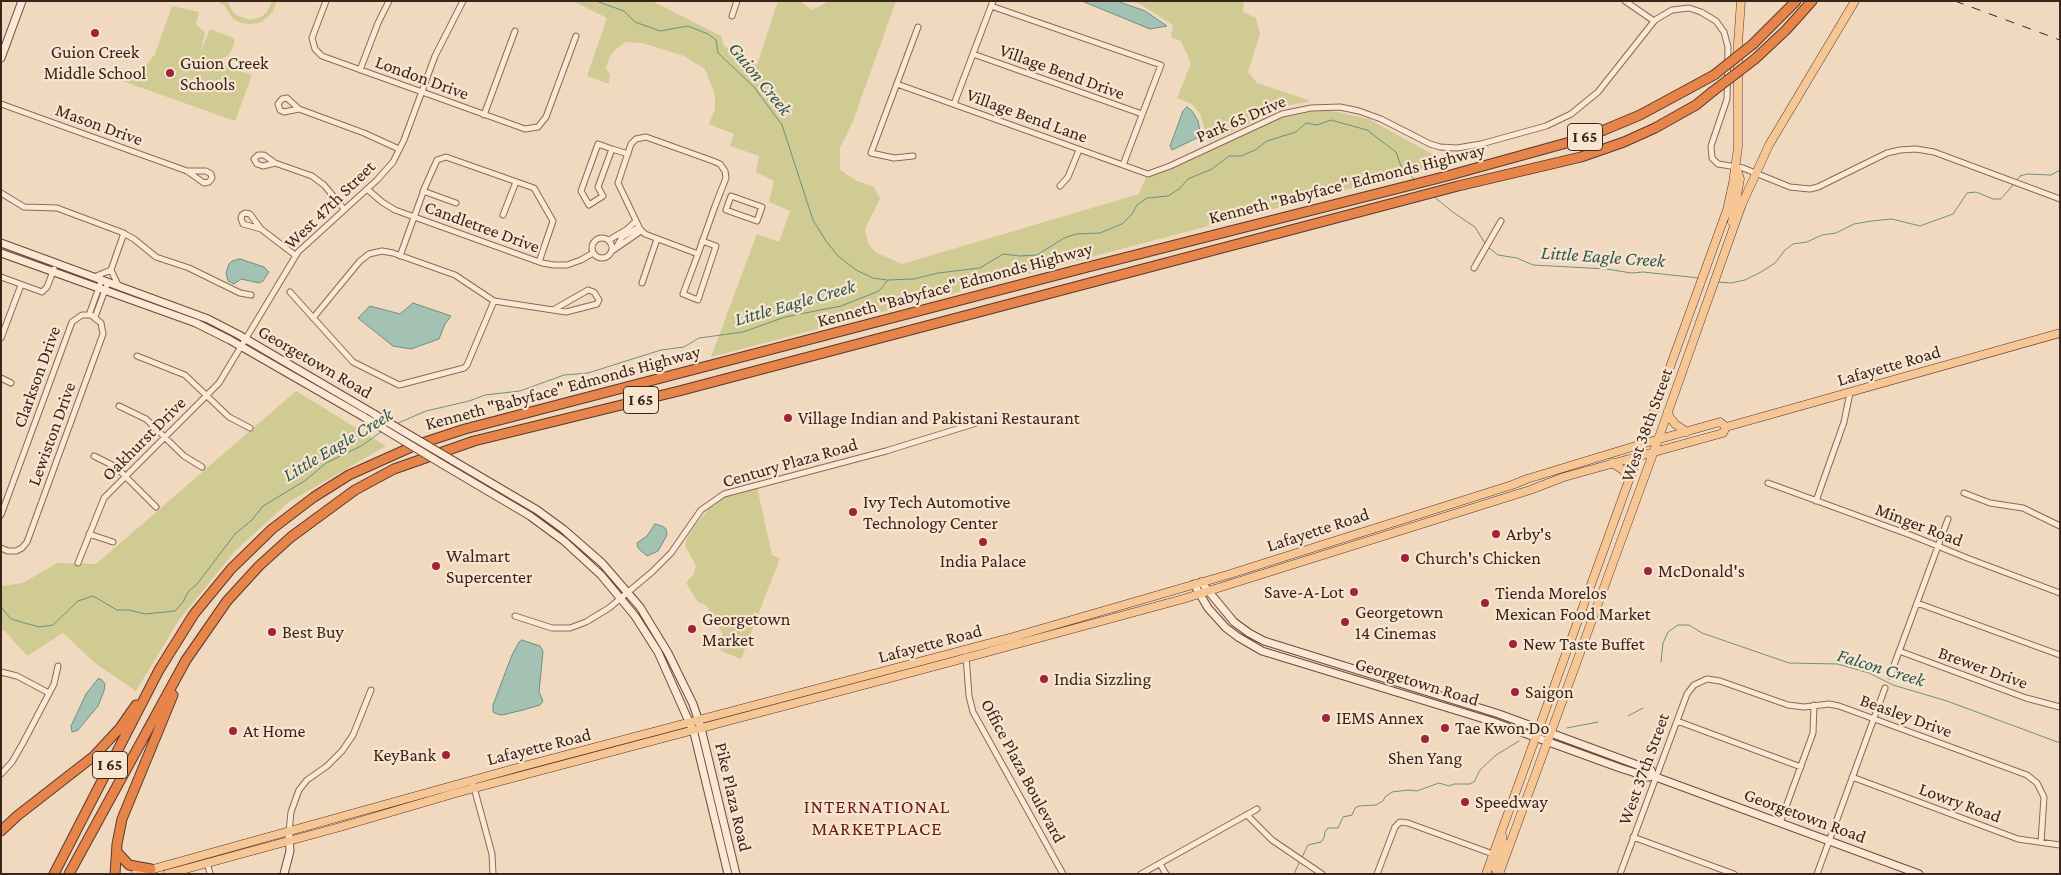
<!DOCTYPE html>
<html>
<head>
<meta charset="utf-8">
<style>
	body { margin:0 }
	#map { position:relative; width:2061px; height:875px; overflow:hidden; background:#f1d9c0; font-family:"Crimson Pro",serif }
	canvas { display:block }
	.frame { position:absolute; inset:0; border:2px solid #39251c; pointer-events:none }
</style>
</head>
<body>
<div id="map">
<canvas width="2061" height="875"></canvas>
<div class="frame"></div>
</div>
<script>
const g = document.querySelector('canvas').getContext('2d');
g.lineJoin = 'round';
function paint(path, color) { g.fillStyle = color; g.fill(path, 'evenodd'); }
const toPath = rows => new Path2D(rows.map(r => 'M' + r).join(''));
function trace(path, color, width, dash) { g.strokeStyle = color; g.lineWidth = width; g.lineCap = dash ? 'butt' : 'round'; g.setLineDash(dash || []); g.stroke(path); }
function drawText(font, color, halo, rows, align = 'center') {
  g.font = font + ' "Crimson Pro",serif'; g.lineWidth = 4.5; g.setLineDash([]); g.textBaseline = 'middle'; g.strokeStyle = halo; g.fillStyle = color; for (const [text, x, y, turn = 0] of rows) {
    g.save(); g.translate(x, y); g.rotate((+turn || 0) * Math.PI / 180); g.textAlign = isNaN(turn) ? turn : align; if (halo) g.strokeText(text, 0, 0); g.fillText(text, 0, 0); g.restore();
  }
}
paint(toPath([
	[219,1,228,1,231,9,236,15,250,20,261,17,267,12,272,1,277,1,273,11,267,18,259,23,250,24,241,23,233,19,224,5,219,3],
	[573,1,652,1,721,36,724,46,757,65,778,1,800,1,812,10,829,1,896,1,853,121,840,148,840,170,857,181,874,187,880,199,865,229,868,243,875,252,902,264,1139,194,1146,177,1171,169,1286,114,1302,111,1333,111,1369,119,1448,163,711,357,757,234,779,242,790,211,769,202,774,181,756,172,759,156,730,146,734,134,709,124,715,109,715,95,705,69,684,56,642,43,626,42,615,50,609,58,606,68,610,75,609,84,587,76,607,18],
	[1131,1,1244,1,1243,12,1256,18,1260,34,1248,72,1257,83,1311,101,1290,105,1209,142,1200,114,1192,104,1177,98,1191,63,1181,41,1171,37,1173,25,1140,4],
	[172,6,199,12,196,24,205,32,201,51,210,29,234,38,234,44,229,55,215,62,252,75,235,121,111,77,136,72,147,64,155,54],
	[296,391,386,446,289,502,235,551,179,620,136,691,95,663,63,633,27,656,4,630,1,630,1,586,23,583,57,563,96,564],
	[757,487,772,555,780,558,741,659,721,651,717,645,723,634,706,605,698,602,686,583,693,575,696,566,685,546,687,538,694,527,710,507,729,495]
]), '#cfcb93');
const water = toPath([
	[1082,1,1117,1,1145,11,1167,26,1150,29,1082,1],
	[1187,107,1192,111,1198,121,1201,136,1172,150,1170,146,1183,111,1187,107],
	[240,259,264,267,269,272,263,281,259,283,241,279,234,284,228,281,226,273,229,264,232,261,240,259],
	[413,303,451,316,445,324,439,339,411,349,393,346,358,318,370,306,400,314,413,303],
	[655,524,662,526,666,529,667,535,658,551,647,556,638,548,637,543,647,536,655,524],
	[522,640,540,646,543,651,539,692,543,701,540,705,523,710,502,715,497,714,493,712,493,705,512,655,519,642,522,640],
	[98,679,101,679,105,684,104,691,98,706,78,730,72,732,71,726,86,694,98,679]
]);
paint(water, '#a3c2b3');
trace(water, '#6a9180', 1);
trace(toPath([
	[596,1,624,11,635,22,660,31,688,26,708,34,716,40,718,53,754,87,782,125,813,220,826,241,838,256,856,270,873,278,887,280],
	[2017,180,2020,176,2027,174,2051,175,2060,170],
	[1433,196,1454,213,1475,227,1486,245],
	[1489,248,1498,255,1517,258,1533,265,1607,269,1631,273,1643,272,1699,278],
	[1718,282,1731,283,1745,280,1761,272,1775,263,1785,250,1793,244,1807,242,1822,235,1836,233,1854,224,1871,221,1892,219,1920,226,1953,214,1967,193,1976,192,1993,199,2001,199,2013,185],
	[396,424,426,411,469,401,485,395,520,391,564,375,588,373,661,350,684,347,699,338,743,332,785,317,841,306,879,291,888,280,914,279,938,273,980,268,1003,254,1020,256,1037,255,1064,238,1076,234,1100,233,1122,224,1132,214,1137,205,1147,198,1168,196,1179,189,1188,179,1212,169,1229,156,1241,156,1255,150,1267,141,1296,132,1306,123,1317,125,1331,120,1367,130,1396,152,1401,166,1415,180],
	[1,607,11,619,39,627,53,625,78,601,93,596,117,610,129,610,145,614,175,611,183,602,188,592,198,583,235,534,252,520,263,506,306,480,326,463,361,446,381,432],
	[1661,662,1663,643,1668,632,1678,625,1689,625,1702,633,1789,663,1838,664,1869,673,1893,685,1947,701,2060,743],
	[1628,716,1643,708],
	[1567,728,1598,722],
	[1302,857,1308,845,1321,842,1324,838,1325,832,1328,828,1338,828,1343,817,1352,815,1355,808,1359,806,1376,805,1383,801,1385,797,1392,792,1408,790,1417,791,1439,783,1449,786,1454,784,1470,784,1474,782,1480,770,1496,755,1519,741],
	[1294,874,1300,861]
]), '#6a9180', 1);
const street = toPath([
	[326,1,312,38,315,49,322,56,525,129,538,127,546,117,576,36],
	[1625,1,1654,21],
	[991,6,1161,65,1123,165],
	[732,16,737,1],
	[973,54,1142,114],
	[360,70,378,23,389,1],
	[897,84,1148,174,1170,166,1282,114,1311,108,1340,107,1359,111,1381,119,1430,144,1440,147,1457,148,1481,144,1546,126,1571,114,1598,92,1655,20,1672,10,1689,8,1701,12,1716,21,1724,32,1728,47,1727,99,1711,146,1712,158,1718,164,1743,168,1790,187,1810,189,1818,187,1887,153,1900,150,1916,149,1934,152,2060,199],
	[1,104,187,171,204,183,209,182,212,178,211,174,206,171,187,171],
	[954,104,993,1],
	[299,109,284,112,280,110,278,104,282,99,287,98,299,109,364,133,399,149],
	[484,115,515,31],
	[598,144,612,149,598,187,603,196,589,205,581,191,598,144],
	[612,149,628,154],
	[913,156,894,158,871,153,918,27],
	[275,163,263,166,257,164,254,159,258,155,264,155,275,163,312,176,324,185,344,209],
	[1060,186,1068,177,1079,150],
	[367,189,382,202,395,210,542,263,554,265,567,265,581,260,593,253],
	[423,191,456,203],
	[1,193,24,207,57,208,121,232,134,239,156,257,189,268,240,293,251,295],
	[731,196,762,207,757,221,726,210,731,196],
	[503,215,516,182],
	[261,229,243,224,241,218,242,215,245,213,250,214,261,229,295,255],
	'592 248a10 10 0 1 1 20 0a10 10 0 1 1-20 0Z',
	[609,240,626,230,636,221],
	[616,248,622,237,639,227],
	[612,251,641,231],
	[698,254,645,234,640,229,618,183,631,144,636,139,646,137,713,161,720,164,725,171,726,178,715,206,698,254,683,294,698,300,716,246,702,241],
	[400,256,425,187,437,160,446,157,534,188,553,221,539,262],
	[1474,268,1501,221],
	[111,270,124,233],
	[111,270,118,285],
	[1,277,42,292,47,287,54,269],
	[94,277,111,270],
	[642,283,657,239],
	[588,290,594,292,599,300,597,304,566,312,553,310,588,290],
	[290,292,353,362,399,385,464,368,467,365,494,301],
	[89,315,102,279],
	[95,317,108,282],
	[313,318,360,261,369,254,382,251,393,253,455,275,494,301,553,310],
	[1,338,21,285],
	[137,356,185,375,229,417,250,428],
	[1,378,11,383],
	[119,406,146,419,184,456,202,467],
	[94,456,116,467,156,507],
	[1768,483,1913,536,1967,558,2060,593],
	[1964,493,1990,503,2023,508,2060,526],
	[1816,501,1844,422,1850,393],
	[1,515,72,322,82,315,91,315,101,323,103,334,27,542,22,548,16,551,8,551,1,548],
	[89,534,113,542],
	[78,563,104,498,219,383,298,252,377,180,393,162,404,140,435,56,463,1],
	[1917,603,2060,655],
	[515,616,552,628,570,628,586,622,609,608,652,572,671,553,701,510,724,494,886,451,983,421],
	[1899,651,2026,698,2060,707],
	[966,656,969,696,973,712,1063,874],
	[1,672,17,676,49,693],
	[1890,676,1948,519],
	[1677,721,1801,767],
	[1,774,12,762,23,743,54,684,58,666],
	[1852,777,2018,839,2060,845],
	[472,780,492,854,493,874],
	[1248,816,1272,840,1322,874],
	[1780,823,1813,733,1814,705],
	[289,832,291,812,299,790,307,780,327,766,342,751,353,735,371,690],
	[1633,837,1734,874],
	[207,862,210,874],
	[1160,864,1166,874],
	[1141,874,1257,809],
	[1377,874,1395,827,1400,822,1408,823,1493,854],
	[1620,874,1687,694,1694,685,1707,679,1720,681,1788,705,1804,707,1829,704,1839,706,2027,775,2037,783,2044,797,2041,842],
	[1817,874,1885,688]
]);
const secondary = toPath([
	[1,58,22,1],
	[1,243,208,319,239,335,374,414],
	[1,253,196,323,230,340,364,417],
	[452,460,537,510,563,529,602,563,640,607,668,653,693,704,701,728,736,874],
	[442,464,530,516,564,541,601,575,635,616,658,652,694,733,728,874],
	[1201,582,1234,622,1249,633,1264,641,1499,714,1651,770,1653,776],
	[1194,584,1208,608,1226,628,1238,637,1262,651,1491,721,1620,768,1648,777,1653,776,1919,874],
	[284,874,290,851,289,835]
]);
const primary = toPath([
	[1732,222,1740,179,1736,167],
	[1668,411,1669,416,1675,424,1687,432],
	[1612,463,1623,470,1629,480],
	[135,874,520,767,1013,637,1227,575,1512,485,1527,479,1642,444,1720,422,1726,427],
	[167,874,340,827,456,793,947,663,1183,599,1530,490,1564,477,1723,433,1726,427,2060,333],
	[1486,874,1727,210,1733,183,1738,147,1738,43,1741,1],
	[1498,874,1495,868,1503,844,1502,835],
	[1499,874,1658,440,1742,204,1769,145,1855,1]
]);
const highway = toPath([
	[1753,44,1796,1],
	[1755,59,1786,30,1812,1],
	[1,831,17,816,94,756,120,728,136,705],
	[117,852,129,865,151,869],
	[54,874,159,670,194,614,231,569,272,529,314,497,349,475,416,445,465,429,1088,267,1447,176,1570,142,1604,130,1640,115,1714,75],
	[69,874,186,660,227,601,259,566,291,537,355,490,394,469,474,441,679,391,1458,186,1581,157,1624,142,1655,128,1696,105,1712,92],
	[115,874,117,844,122,819,173,695]
]);
trace(street, '#8b6957', 7);
trace(secondary, '#6d4a3a', 9);
trace(primary, '#58382b', 9);
trace(highway, '#58382b', 11);
trace(street, '#fbe8d4', 5);
trace(secondary, '#fbe8d4', 7);
trace(primary, '#f7c695', 8);
trace(highway, '#e6844a', 9);
trace(toPath([
	[1955,1,2060,40]
]), '#39251c', 1, [9, 9]);
const secondaryBridge = toPath([
	[374,414,452,460],
	[364,417,442,464]
]);
const highwayBridge = toPath([
	[1714,75,1753,44],
	[1712,92,1755,59]
]);
trace(secondaryBridge, '#6d4a3a', 9, []);
trace(highwayBridge, '#58382b', 11, []);
trace(secondaryBridge, '#fbe8d4', 7);
trace(highwayBridge, '#e6844a', 9);
for (const [x, y, r, color] of [
	[95,33,5,"#9e233b"],
	[170,73,5,"#9e233b"],
	[788,418,5,"#9e233b"],
	[853,512,5,"#9e233b"],
	[1496,534,5,"#9e233b"],
	[983,542,5,"#9e233b"],
	[1405,558,5,"#9e233b"],
	[436,566,5,"#9e233b"],
	[1648,571,5,"#9e233b"],
	[1354,592,5,"#9e233b"],
	[1485,603,5,"#9e233b"],
	[1345,622,5,"#9e233b"],
	[692,629,5,"#9e233b"],
	[272,632,5,"#9e233b"],
	[1513,644,5,"#9e233b"],
	[1044,679,5,"#9e233b"],
	[1515,692,5,"#9e233b"],
	[1326,718,5,"#9e233b"],
	[1445,728,5,"#9e233b"],
	[233,731,5,"#9e233b"],
	[1425,739,5,"#9e233b"],
	[446,755,5,"#9e233b"],
	[1465,802,5,"#9e233b"]
]) { const dot = new Path2D(); dot.arc(x, y, r, 0, 2 * Math.PI); g.fillStyle = color; g.fill(dot); trace(dot, '#f8e5d0', 2); }
for (const [x, y, w] of [
	[1585,137,35],
	[641,400,35],
	[110,765,35]
]) { const box = new Path2D(); box.roundRect(x - w / 2, y - 13.5, w, 27, 4); g.fillStyle = '#f8e5d0'; g.fill(box); trace(box, '#39251c', 1); }
drawText('bold 16px', '#39251c', null, [
	["I 65",1585,137],
	["I 65",641,400],
	["I 65",110,765]
]);
drawText('18px', '#39251c', '#f8e5d0', [
	["Guion Creek",95,52,"center"],
	["Middle School",95,73,"center"],
	["Guion Creek",180,63],
	["Schools",180,84],
	["Village Indian and Pakistani Restaurant",798,418],
	["Ivy Tech Automotive",863,502],
	["Technology Center",863,523],
	["Arby's",1506,534],
	["Walmart",446,556],
	["Supercenter",446,577],
	["Church's Chicken",1415,558],
	["India Palace",983,561,"center"],
	["McDonald's",1658,571],
	["Save-A-Lot",1344,592,"right"],
	["Tienda Morelos",1495,593],
	["Mexican Food Market",1495,614],
	["Georgetown",1355,612],
	["14 Cinemas",1355,633],
	["Georgetown",702,619],
	["Market",702,640],
	["Best Buy",282,632],
	["New Taste Buffet",1523,644],
	["India Sizzling",1054,679],
	["Saigon",1525,692],
	["IEMS Annex",1336,718],
	["Tae Kwon Do",1455,728],
	["At Home",243,731],
	["KeyBank",436,755,"right"],
	["Shen Yang",1425,758,"center"],
	["Speedway",1475,802]
], 'left');
drawText('18px', '#39251c', '#f8e5d0', [
	["Village Bend Drive",1062,72,20],
	["London Drive",422,78,20],
	["Village Bend Lane",1027,116,20],
	["Park 65 Drive",1241,119,-23],
	["Mason Drive",99,125,20],
	["Kenneth \"Babyface\" Edmonds Highway",1347,184,-14],
	["West 47th Street",330,205,-44],
	["Candletree Drive",482,227,20],
	["Kenneth \"Babyface\" Edmonds Highway",955,285,-15],
	["Georgetown Road",315,362,30],
	["Lafayette Road",1889,366,-16],
	["Clarkson Drive",37,377,-70],
	["Kenneth \"Babyface\" Edmonds Highway",563,388,-15],
	["West 38th Street",1647,425,-70],
	["Lewiston Drive",52,434,-70],
	["Oakhurst Drive",144,439,-45],
	["Century Plaza Road",790,463,-16],
	["Minger Road",1919,525,21],
	["Lafayette Road",1318,530,-18],
	["Lafayette Road",930,644,-15],
	["Brewer Drive",1983,668,20],
	["Georgetown Road",1417,682,17],
	["Beasley Drive",1906,716,20],
	["Lafayette Road",539,747,-14],
	["West 37th Street",1644,769,-70],
	["Office Plaza Boulevard",1023,771,62],
	["Pike Plaza Road",733,797,77],
	["Lowry Road",1960,803,20],
	["Georgetown Road",1805,816,20]
]);
drawText('italic 19px', '#2a5a4e', '#f8e5d0', [
	["Guion Creek",760,79,51],
	["Little Eagle Creek",1603,257,4],
	["Little Eagle Creek",795,303,-16],
	["Little Eagle Creek",338,445,-31],
	["Falcon Creek",1881,668,17]
]);
g.letterSpacing = '1px';
drawText('19px', '#691a19', '#f8e5d0', [
	["INTERNATIONAL",877,807],
	["MARKETPLACE",877,829]
]);
g.letterSpacing = '0px';
</script>
</body>
</html>
